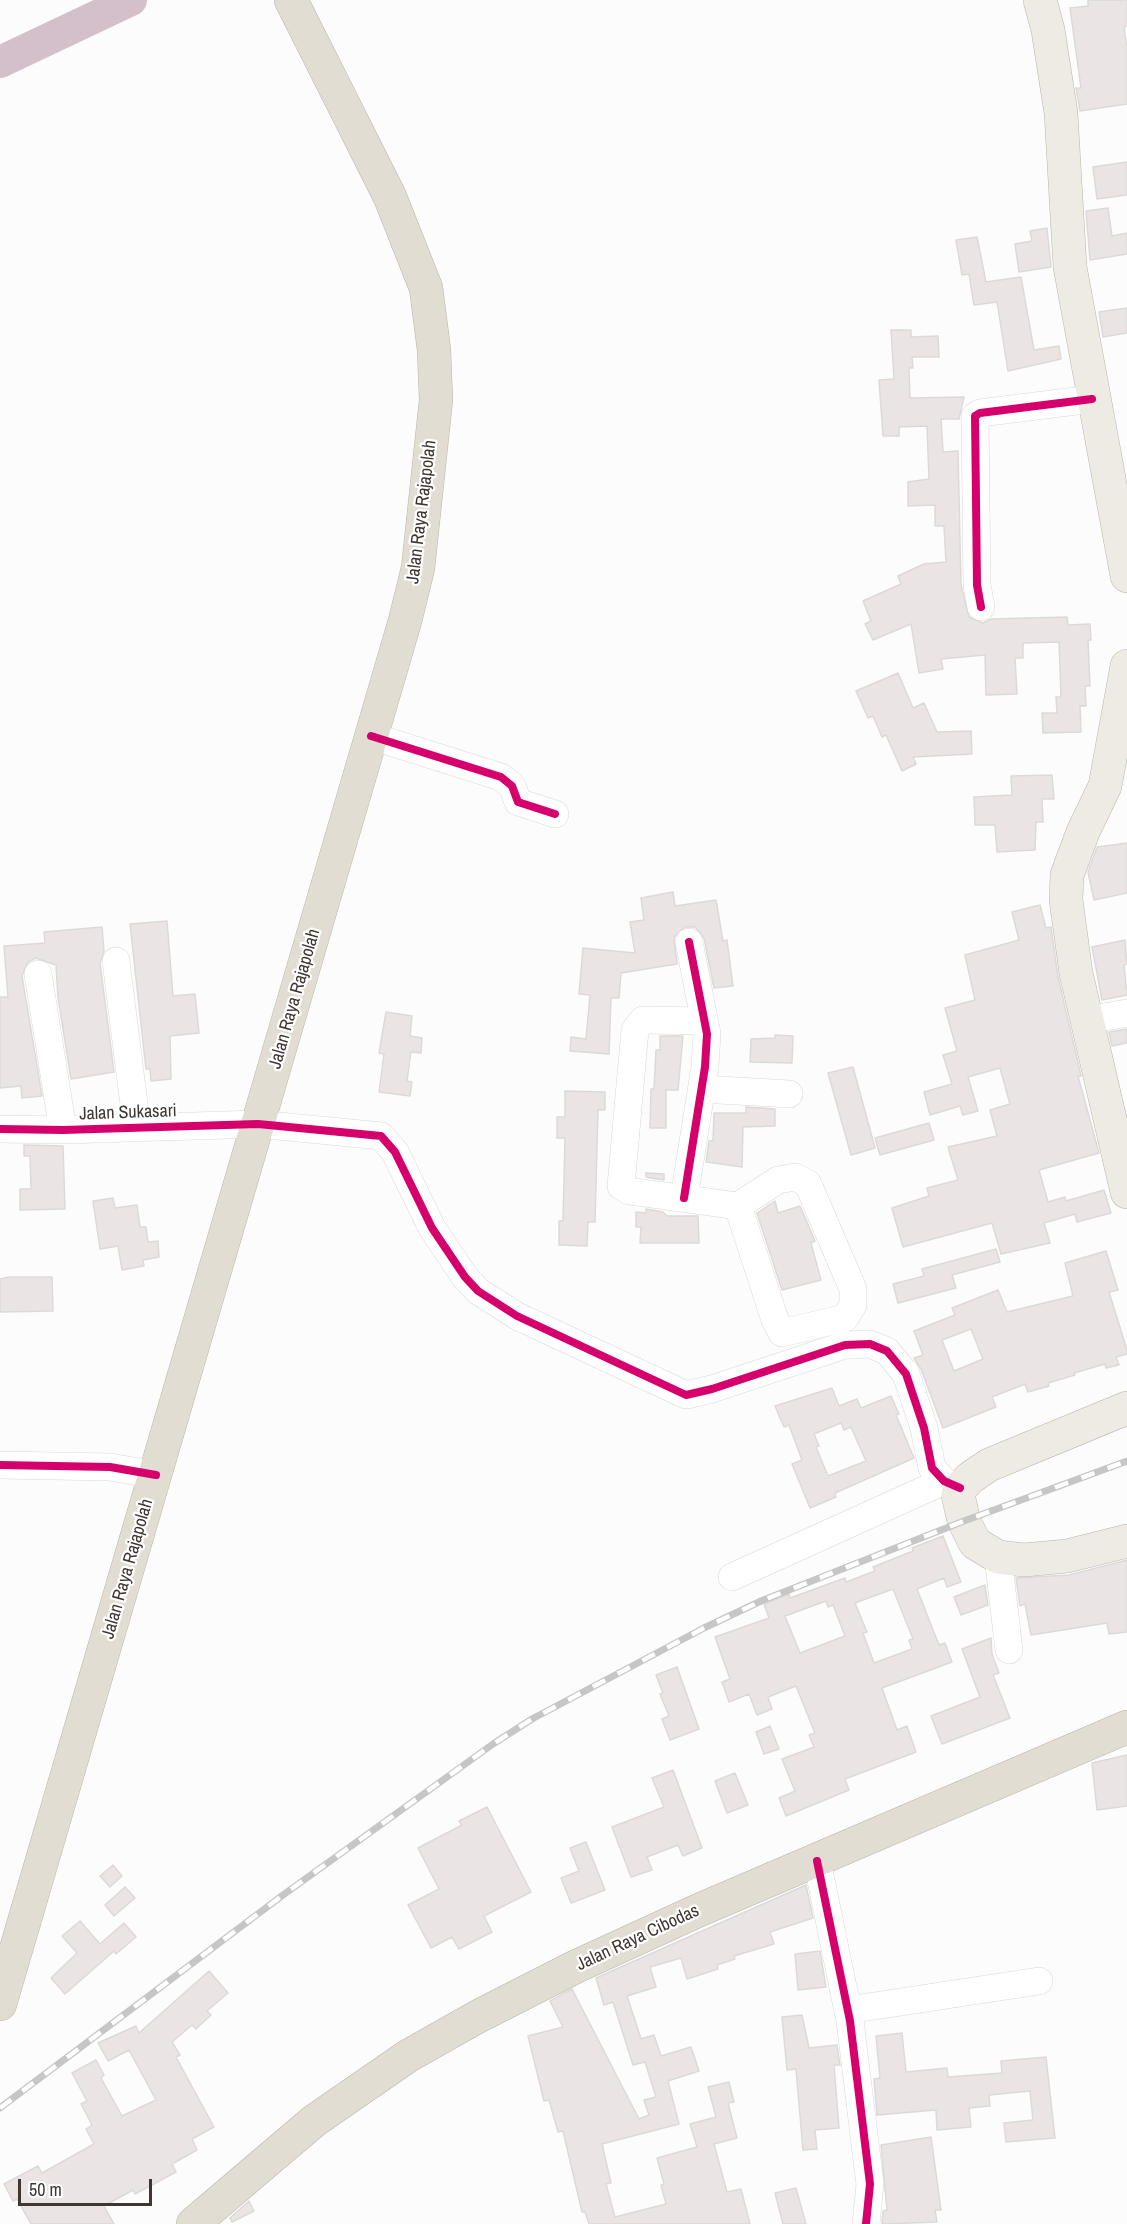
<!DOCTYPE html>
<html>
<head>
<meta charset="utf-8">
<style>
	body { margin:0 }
	#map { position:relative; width:1127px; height:2224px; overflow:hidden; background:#fcfcfc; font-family:"Archivo Narrow",sans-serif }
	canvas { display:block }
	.scale { position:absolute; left:18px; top:2179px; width:134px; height:27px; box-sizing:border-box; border:3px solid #3f3631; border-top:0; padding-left:8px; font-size:18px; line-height:21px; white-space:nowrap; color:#3f3631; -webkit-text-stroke:4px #fff; paint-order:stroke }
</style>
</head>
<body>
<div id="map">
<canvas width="1127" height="2224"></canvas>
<div class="scale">50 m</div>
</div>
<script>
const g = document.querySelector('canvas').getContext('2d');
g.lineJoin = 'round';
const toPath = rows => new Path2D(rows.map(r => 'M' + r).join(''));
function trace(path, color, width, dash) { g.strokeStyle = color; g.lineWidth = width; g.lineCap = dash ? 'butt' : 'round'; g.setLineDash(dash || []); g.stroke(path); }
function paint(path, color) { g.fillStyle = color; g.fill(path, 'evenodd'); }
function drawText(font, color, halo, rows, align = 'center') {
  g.font = font + ' "Archivo Narrow",sans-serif'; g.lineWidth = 4.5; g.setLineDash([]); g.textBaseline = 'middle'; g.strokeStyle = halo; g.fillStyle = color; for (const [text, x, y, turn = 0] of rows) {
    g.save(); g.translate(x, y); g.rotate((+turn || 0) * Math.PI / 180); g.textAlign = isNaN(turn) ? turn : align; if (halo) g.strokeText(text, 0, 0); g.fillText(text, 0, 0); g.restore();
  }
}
trace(toPath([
	[0,62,131,0]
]), '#d4c0cb', 32);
const building = toPath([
	[1088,0,1127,0,1127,26,1124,27,1127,49,1127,104,1080,111,1076,88,1081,88,1070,8,1088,6,1088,0],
	[1127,162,1127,195,1097,199,1093,167,1127,162],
	[1108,208,1112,236,1127,233,1127,254,1090,260,1086,211,1108,208],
	[1047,228,1051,267,1019,272,1015,244,1032,241,1030,231,1047,228],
	[977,237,986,282,1021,277,1034,350,1059,346,1061,359,1008,371,997,302,974,305,969,274,962,275,956,240,977,237],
	[1127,308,1127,333,1103,337,1099,312,1127,308],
	[891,330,911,330,911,337,938,336,939,357,912,357,913,368,909,368,910,398,964,397,959,419,941,419,943,452,958,451,961,585,969,617,983,623,991,619,1067,617,1068,625,1090,624,1091,640,1088,640,1090,686,1085,686,1086,706,1080,706,1081,732,1043,733,1042,713,1057,713,1056,697,1061,697,1059,642,1023,643,1023,658,1015,658,1017,694,986,695,985,655,941,659,943,669,919,673,911,624,873,640,865,624,871,621,863,601,901,584,898,576,924,564,946,562,944,526,935,526,935,505,908,506,908,482,929,479,927,426,899,427,899,436,883,436,879,380,894,379,891,330],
	[898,673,913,708,924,703,937,732,971,731,972,754,913,757,916,764,902,771,886,735,882,737,873,716,868,718,856,691,898,673],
	[1052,775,1054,799,1042,799,1043,822,1036,822,1035,850,997,852,995,825,975,825,974,797,1012,795,1011,776,1052,775],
	[1127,843,1127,893,1094,900,1088,872,1097,847,1127,843],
	[673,892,675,906,716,900,723,941,727,940,733,986,714,988,704,938,695,927,685,927,674,937,677,964,621,973,619,998,611,998,609,1054,570,1051,571,1037,586,1039,590,995,579,994,583,948,635,953,630,922,644,920,641,898,673,892],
	[1040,905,1046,928,1051,927,1058,977,1081,1076,1078,1076,1099,1153,1039,1170,1048,1202,1065,1197,1066,1201,1104,1190,1111,1213,1077,1222,1075,1214,1044,1223,1050,1243,1001,1254,992,1223,903,1247,892,1208,929,1196,927,1188,958,1180,948,1147,997,1136,990,1110,1010,1104,1000,1068,968,1077,978,1111,963,1115,960,1106,930,1115,924,1092,952,1084,943,1055,957,1051,945,1008,975,1000,965,955,1019,940,1012,912,1040,905],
	[167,921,173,996,195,994,199,1033,170,1036,171,1079,151,1081,150,1069,146,1069,130,924,167,921],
	[102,927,104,952,100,963,114,1072,71,1079,58,997,56,965,36,958,28,962,22,976,42,1096,22,1098,21,1086,0,1088,0,997,8,997,4,946,45,943,44,932,102,927],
	[1125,940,1127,964,1124,965,1127,995,1102,1000,1092,947,1125,940],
	[386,1012,412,1016,410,1036,422,1038,421,1053,411,1052,407,1081,412,1082,410,1096,379,1092,384,1054,379,1053,386,1012],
	[1127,1029,1127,1043,1112,1046,1109,1032,1127,1029],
	[775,1035,793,1036,792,1063,750,1062,751,1039,775,1038,775,1035],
	[660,1036,683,1036,678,1090,666,1090,666,1128,650,1128,651,1089,654,1089,656,1050,660,1050,660,1036],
	[853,1067,875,1148,851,1155,828,1073,853,1067],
	[565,1091,605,1092,605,1110,598,1110,595,1222,588,1222,587,1246,559,1245,559,1221,563,1221,565,1138,557,1138,557,1117,565,1117,565,1091],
	[746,1107,775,1109,775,1126,743,1127,742,1167,706,1162,709,1141,713,1141,714,1113,746,1113,746,1107],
	[929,1123,934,1140,880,1155,875,1138,929,1123],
	[24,1145,63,1146,65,1209,20,1210,20,1189,31,1189,30,1156,24,1156,24,1145],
	[646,1173,664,1174,664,1180,646,1177,646,1173],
	[113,1198,115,1208,137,1205,140,1227,146,1227,148,1242,158,1241,159,1257,143,1260,144,1266,122,1270,118,1246,100,1249,93,1201,113,1198],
	[775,1201,778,1213,800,1206,815,1241,811,1243,821,1280,782,1290,757,1213,775,1201],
	[646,1209,663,1212,667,1216,698,1216,699,1243,640,1243,641,1227,636,1227,636,1212,646,1213,646,1209],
	[996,1249,1000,1262,952,1275,956,1288,898,1303,893,1284,924,1276,922,1269,996,1249],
	[1106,1251,1118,1290,1109,1292,1127,1350,1127,1354,1116,1357,1119,1365,1106,1368,1105,1364,1074,1373,1075,1375,1048,1383,1049,1386,1028,1392,1025,1384,992,1397,996,1407,943,1428,921,1369,914,1358,923,1355,914,1331,955,1315,952,1308,998,1290,1007,1312,1073,1296,1065,1263,1106,1251],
	[971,1329,983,1359,954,1371,942,1340,971,1329],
	[9,1277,52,1277,53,1311,0,1312,0,1279,9,1277],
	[832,1388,839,1406,857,1399,861,1408,891,1396,899,1414,896,1415,914,1458,835,1493,836,1497,810,1508,792,1464,802,1460,789,1425,784,1427,775,1406,832,1388],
	[841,1423,844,1430,851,1427,866,1461,828,1476,816,1447,819,1446,814,1434,841,1423],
	[943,1536,961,1582,947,1587,944,1578,917,1589,939,1645,945,1643,952,1662,882,1688,897,1730,907,1726,916,1752,845,1779,849,1790,786,1816,779,1798,795,1791,782,1759,814,1747,809,1735,815,1733,796,1686,768,1697,772,1709,757,1715,749,1694,729,1702,722,1682,730,1679,715,1637,769,1618,764,1604,789,1594,790,1598,845,1578,846,1582,875,1571,873,1567,913,1551,912,1548,943,1536],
	[893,1589,913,1639,909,1640,912,1649,874,1663,863,1633,867,1632,855,1603,893,1589],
	[826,1601,828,1607,833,1605,845,1636,800,1653,785,1616,826,1601],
	[1127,1560,1127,1632,1109,1634,1107,1623,1031,1635,1025,1604,1020,1606,1016,1578,1069,1575,1127,1560],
	[985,1585,988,1605,961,1615,954,1597,985,1585],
	[991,1638,992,1654,999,1673,993,1675,1010,1718,942,1744,931,1716,980,1697,962,1649,991,1638],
	[677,1667,699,1729,670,1740,662,1719,669,1716,660,1694,663,1693,656,1675,677,1667],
	[770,1726,779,1749,764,1754,756,1732,770,1726],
	[1127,1755,1127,1806,1097,1810,1092,1763,1127,1755],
	[673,1770,702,1848,683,1856,678,1845,647,1857,652,1870,631,1877,612,1827,664,1807,652,1778,673,1770],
	[735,1773,748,1805,727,1813,715,1781,735,1773],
	[487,1807,531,1892,484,1916,492,1932,459,1949,452,1937,431,1948,408,1905,439,1889,418,1848,462,1825,459,1821,487,1807],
	[586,1842,605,1890,571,1903,561,1878,579,1871,570,1848,586,1842],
	[113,1865,122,1876,110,1887,100,1876,113,1865],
	[806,1885,813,1918,770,1932,774,1944,734,1956,735,1959,717,1965,718,1969,687,1979,681,1958,650,1967,656,1987,627,1996,641,2039,654,2035,661,2056,691,2047,699,2071,668,2081,679,2124,602,2144,611,2183,606,2184,615,2217,666,2204,661,2185,664,2184,657,2158,697,2147,690,2124,716,2117,708,2087,729,2082,734,2102,728,2103,737,2138,714,2144,727,2192,741,2189,750,2224,589,2224,585,2212,582,2212,563,2131,558,2132,549,2100,544,2101,528,2036,563,2027,550,2001,572,1989,639,2119,649,2115,644,2100,656,2097,645,2062,633,2065,613,2002,604,2005,596,1978,806,1885],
	[125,1887,135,1898,114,1916,105,1905,125,1887],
	[80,1921,100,1944,124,1923,136,1937,116,1954,114,1951,65,1994,51,1978,77,1953,62,1936,80,1921],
	[820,1951,826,1987,798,1990,795,1954,820,1951],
	[209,1971,228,1993,207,2011,211,2015,196,2029,192,2025,172,2042,180,2055,176,2057,214,2127,192,2139,197,2150,172,2164,176,2172,135,2194,133,2190,104,2206,114,2224,31,2224,17,2199,13,2201,4,2184,38,2166,42,2173,94,2144,86,2129,92,2125,81,2104,87,2101,72,2073,96,2060,104,2075,101,2078,122,2116,156,2100,129,2050,108,2061,98,2043,136,2026,139,2033,209,1971],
	[802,2015,809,2048,837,2045,840,2065,834,2065,839,2128,815,2130,817,2149,803,2150,796,2069,787,2070,782,2017,802,2015],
	[902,2033,906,2072,947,2068,948,2077,1002,2073,1001,2061,1046,2057,1055,2138,1006,2142,1004,2123,1033,2120,1030,2091,989,2095,990,2106,969,2108,971,2127,937,2130,936,2110,877,2115,874,2079,880,2078,876,2036,902,2033],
	[931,2137,941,2210,935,2210,937,2222,882,2224,883,2211,887,2210,881,2145,931,2137],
	[796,2188,806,2224,783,2224,775,2193,796,2188],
	[249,2201,254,2211,232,2222,230,2218,249,2201]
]);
paint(building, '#ebe4e4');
trace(building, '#ded9d9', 1.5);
const minor = toPath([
	[981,607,977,585,975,416,980,413,1092,399],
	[371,736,501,777,512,786,518,802,555,814],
	[116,961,137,1128],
	[38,974,63,1130],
	[1087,1020,1127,1013],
	[704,1021,643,1020,635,1030,621,1186,629,1191,738,1206,778,1180,795,1177,808,1184,853,1289,853,1305,845,1318,782,1333,775,1320,738,1206],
	[702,1089,789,1094],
	[0,1129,63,1130,258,1124,381,1136,395,1152,432,1228,465,1277,478,1291,517,1316,686,1395,712,1389,845,1345,870,1344,887,1351,906,1374,924,1428,932,1468,944,1481,960,1488],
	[684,1198,705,1067,707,1034,689,942],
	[0,1465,110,1467,156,1475],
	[998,1557,1009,1650],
	[732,1577,944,1481],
	[817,1861,850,2021,870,2184,866,2224],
	[848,2010,1039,1981]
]);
const major = toPath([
	[1040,0,1048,30,1061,113,1070,267,1127,576],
	[1127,666,1105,786,1083,832,1067,875,1066,900,1076,973,1127,1192],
	[1127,1408,989,1465,970,1478,960,1488,958,1495,964,1521,975,1543,998,1557,1024,1560,1067,1556,1127,1541]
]);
const highway = toPath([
	[0,2004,405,621,418,568,436,400,434,350,426,288,390,197,291,0],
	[193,2224,314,2121,408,2056,477,2017,575,1967,697,1911,1127,1727]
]);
trace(minor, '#dbd7d4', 28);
trace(major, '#bbb4a8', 34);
trace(highway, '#bbb4a8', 34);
trace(minor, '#fff', 27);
trace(major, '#eeebe4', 33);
trace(highway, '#e2ddd2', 33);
const rail = toPath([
	[0,2108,283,1895,493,1744,532,1719,704,1628,761,1601,964,1521,1127,1461]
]);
trace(rail, '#c6c6c6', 7);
trace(rail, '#fff', 4.5, [14]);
trace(toPath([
	[981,607,977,585,975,416,980,413,1092,399],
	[371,736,501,777,512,786,518,802,555,814],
	[0,1129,63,1130,258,1124,381,1136,395,1152,432,1228,465,1277,478,1291,517,1316,686,1395,712,1389,845,1345,870,1344,887,1351,906,1374,924,1428,932,1468,944,1481,960,1488],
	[684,1198,705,1067,707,1034,689,942],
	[0,1465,110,1467,156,1475],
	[817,1861,850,2021,870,2184,866,2224]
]), '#d6006c', 8);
drawText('18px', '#3f3631', '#fff', [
	["Jalan Raya Rajapolah",422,512,-83],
	["Jalan Raya Rajapolah",295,999,-74],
	["Jalan Sukasari",128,1113,-2],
	["Jalan Raya Rajapolah",128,1569,-74],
	["Jalan Raya Cibodas",638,1938,-25]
]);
</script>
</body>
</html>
